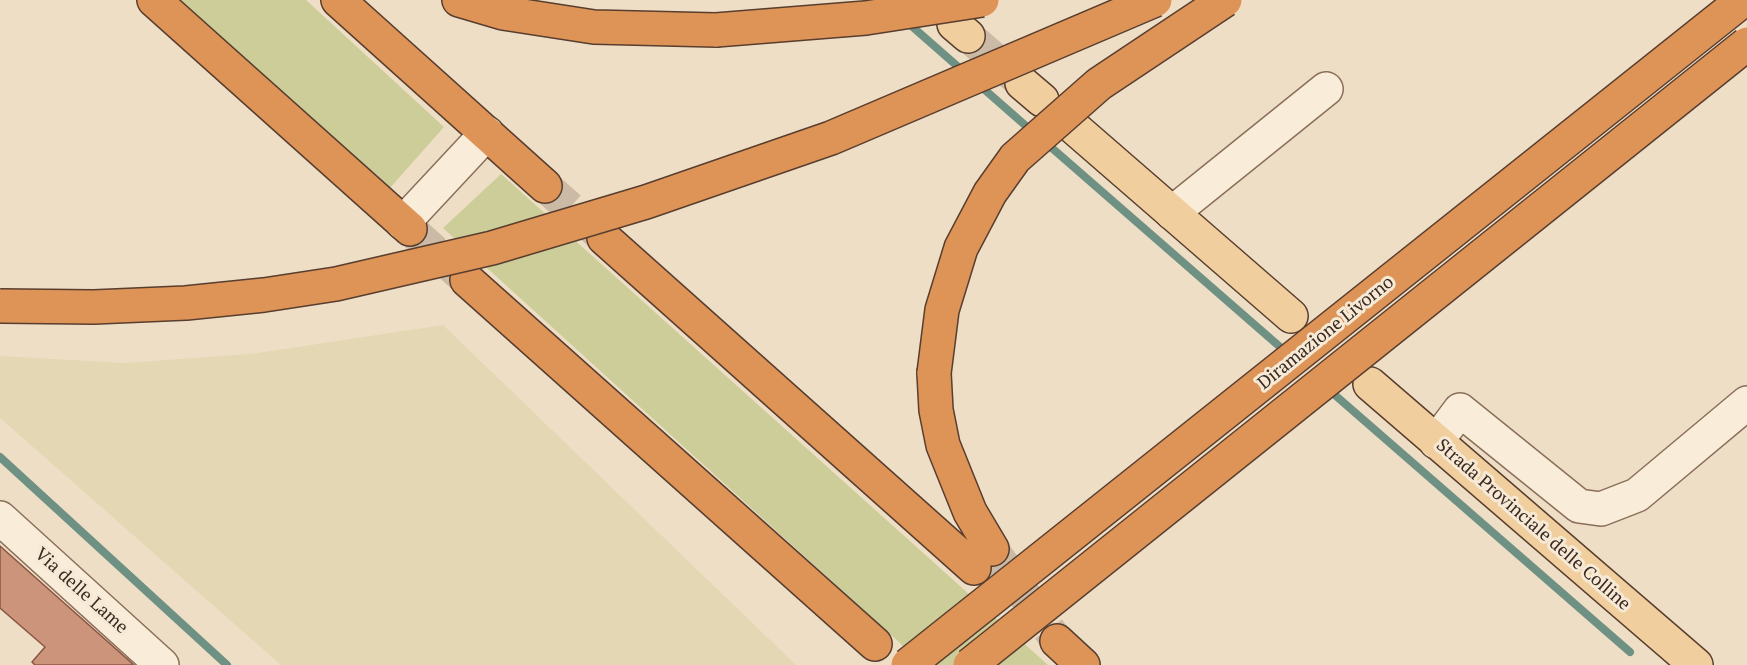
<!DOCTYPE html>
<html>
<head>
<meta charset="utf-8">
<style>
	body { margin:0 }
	canvas { display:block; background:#efdec6 }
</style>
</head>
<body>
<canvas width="1747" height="665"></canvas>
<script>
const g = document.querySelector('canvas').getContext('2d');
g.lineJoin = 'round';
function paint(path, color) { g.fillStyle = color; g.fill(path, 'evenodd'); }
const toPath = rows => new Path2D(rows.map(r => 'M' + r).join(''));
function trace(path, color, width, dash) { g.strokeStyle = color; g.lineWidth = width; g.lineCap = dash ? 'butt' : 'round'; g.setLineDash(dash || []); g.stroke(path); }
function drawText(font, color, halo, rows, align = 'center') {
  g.font = font + ' "PT Serif",serif'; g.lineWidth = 6; g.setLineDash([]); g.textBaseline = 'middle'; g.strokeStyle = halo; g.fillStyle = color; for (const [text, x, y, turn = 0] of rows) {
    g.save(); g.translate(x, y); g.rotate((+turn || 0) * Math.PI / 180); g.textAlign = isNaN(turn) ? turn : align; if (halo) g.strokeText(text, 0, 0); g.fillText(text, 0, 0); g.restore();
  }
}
paint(toPath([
	[443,325,796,665,281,665,0,418,0,356,125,363,251,354]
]), '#e4d7b3');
paint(toPath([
	[177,0,306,0,444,127,389,189],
	[501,174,1048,665,924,665,443,228]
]), '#cdcd99');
trace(toPath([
	[907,22,964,72],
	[977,83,1034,133],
	[1045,142,1287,353],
	[1328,389,1630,652],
	[0,457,227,665]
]), '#6e9184', 8);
const building = toPath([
	[0,546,134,665,35,665,32,662,45,647,0,608,0,546]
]);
paint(building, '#cd947c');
trace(building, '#8a5641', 1.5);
trace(toPath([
	[968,36,1021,82]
]), '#cbbaa5', 33, [33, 16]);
trace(toPath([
	[545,186,603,237],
	[410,229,462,276],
	[992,549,1057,641]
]), '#cbbaa5', 33, [33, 16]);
const minor = toPath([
	[1172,213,1326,89],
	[403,223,487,133],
	[1436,442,1460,410,1579,506,1601,509,1637,495,1747,403],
	[0,518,162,665]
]);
const major = toPath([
	[954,24,968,36],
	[1022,83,1042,100],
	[1071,125,1291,316],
	[1370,384,1696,665]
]);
const highway = toPath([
	[154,0,410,229],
	[338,0,545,186],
	[459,0,503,13,594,27,716,30],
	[604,238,974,568],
	[467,280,875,644],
	[934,373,936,410,943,445,970,512,992,549],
	[1057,641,1083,665]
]);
trace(minor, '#8a6f5b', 36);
trace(major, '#583e2f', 36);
trace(highway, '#583e2f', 36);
trace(minor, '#f9ecd9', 33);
trace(major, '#f1ce9e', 33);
trace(highway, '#de9357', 33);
const highwayBridge = toPath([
	[716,30,866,18,982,0],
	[0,306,94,307,186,303,264,295,336,284,492,248,646,202,831,138,1155,0],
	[934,373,942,310,961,248,990,193,1015,158,1099,84,1225,0],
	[908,665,1743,0],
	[970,665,1747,44]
]);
trace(highwayBridge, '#583e2f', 36, []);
trace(highwayBridge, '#de9357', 33);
drawText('18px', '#3a291f', '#f6e9d6', [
	["Diramazione Livorno",1326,333,-39],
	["Strada Provinciale delle Colline",1533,525,41],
	["Via delle Lame",81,591,42]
]);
</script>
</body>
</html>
